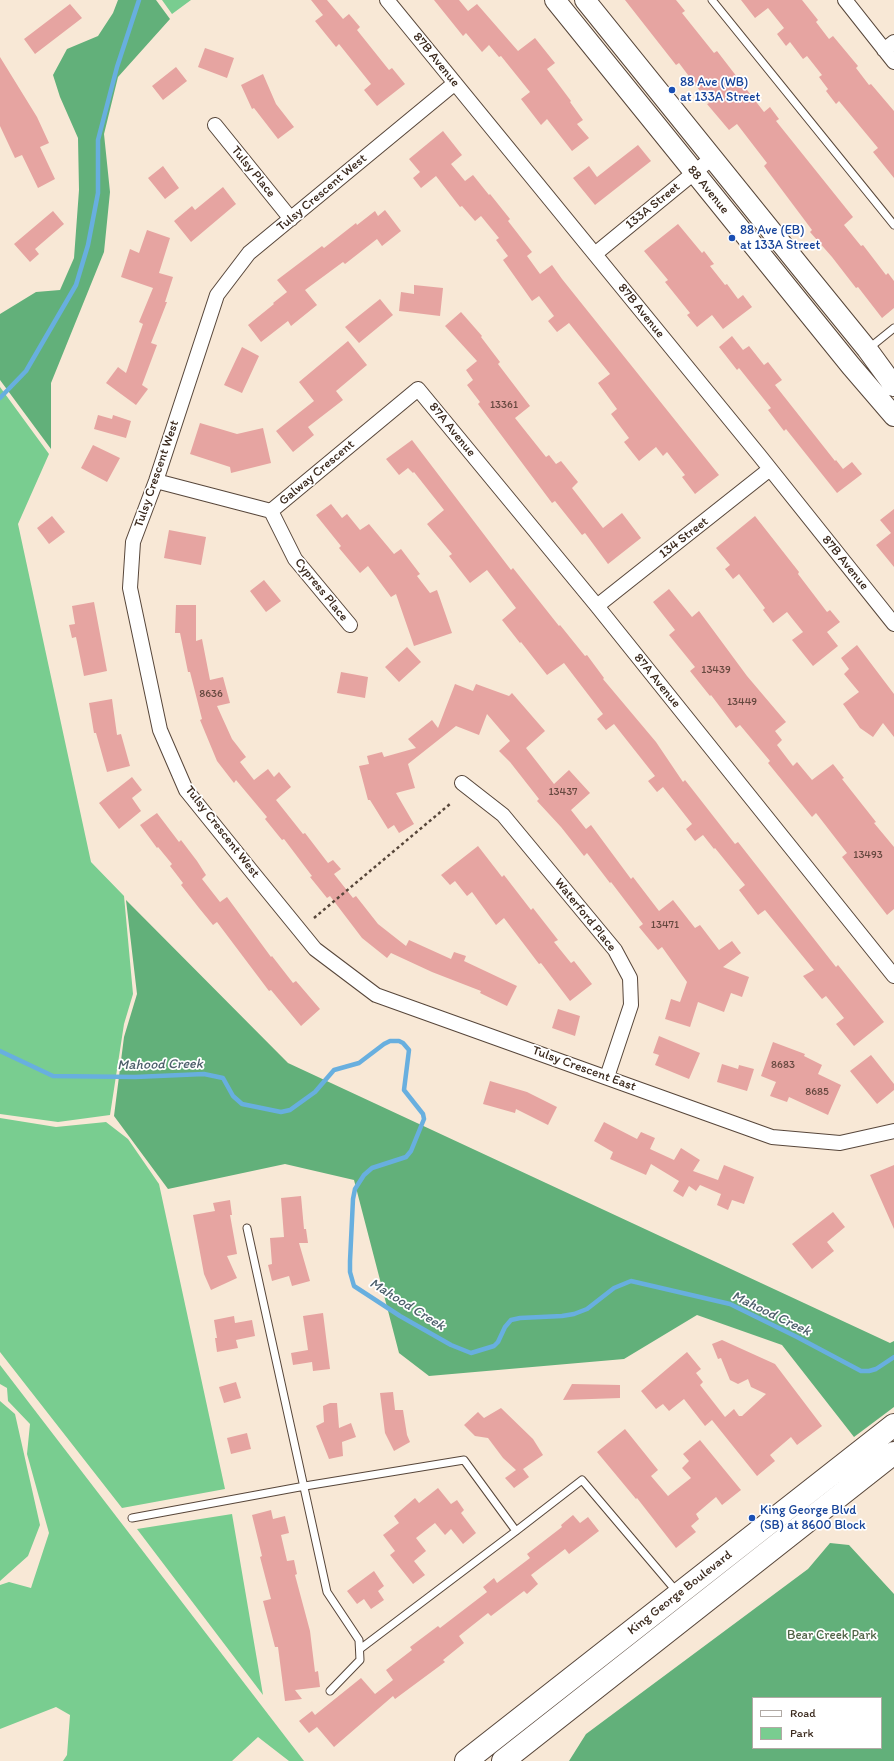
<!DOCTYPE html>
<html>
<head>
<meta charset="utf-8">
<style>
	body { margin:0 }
	#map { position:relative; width:894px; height:1761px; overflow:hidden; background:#f8e8d6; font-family:Itim,sans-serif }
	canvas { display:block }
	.legend { position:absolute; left:752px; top:1697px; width:130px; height:52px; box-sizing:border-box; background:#fff; border:1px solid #b1aaa5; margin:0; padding:5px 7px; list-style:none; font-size:12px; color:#3b2a1e }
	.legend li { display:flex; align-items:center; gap:8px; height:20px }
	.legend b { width:20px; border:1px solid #b1aaa5 }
</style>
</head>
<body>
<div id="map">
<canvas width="894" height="1761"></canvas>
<ul class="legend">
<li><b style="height:5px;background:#fff"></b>Road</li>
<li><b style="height:11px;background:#79cd90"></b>Park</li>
</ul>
</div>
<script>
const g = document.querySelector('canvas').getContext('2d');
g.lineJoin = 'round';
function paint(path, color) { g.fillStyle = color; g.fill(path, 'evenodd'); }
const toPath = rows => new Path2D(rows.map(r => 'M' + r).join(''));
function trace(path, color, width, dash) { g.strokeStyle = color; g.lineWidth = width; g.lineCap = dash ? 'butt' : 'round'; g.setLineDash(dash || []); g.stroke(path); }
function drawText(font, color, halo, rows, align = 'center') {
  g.font = font + ' Itim,sans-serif'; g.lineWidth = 3.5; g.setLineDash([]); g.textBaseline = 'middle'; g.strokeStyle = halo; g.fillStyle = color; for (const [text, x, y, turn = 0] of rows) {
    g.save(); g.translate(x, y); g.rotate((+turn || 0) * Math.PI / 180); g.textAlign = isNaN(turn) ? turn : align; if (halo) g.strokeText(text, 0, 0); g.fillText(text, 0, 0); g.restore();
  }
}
paint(toPath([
	[162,0,191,0,172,14],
	[0,387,49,454,18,524,91,862,124,896,133,994,124,1024,110,1115,58,1122,0,1114],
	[0,1118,56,1127,106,1122,128,1139,159,1184,225,1489,122,1508,0,1352],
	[0,1365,304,1761,289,1761,258,1737,232,1761,63,1761,67,1755,70,1715,56,1707,0,1729,0,1585,9,1582,31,1588,49,1533,27,1454,30,1424,8,1401,7,1388,0,1384],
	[0,1401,15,1414,40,1525,28,1556,0,1581],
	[232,1514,263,1695,137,1529]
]), '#79cd90');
paint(toPath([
	[118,0,156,0,170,19,118,77,104,134,110,192,104,252,51,383,51,449,0,380,0,314,36,292,60,290,74,258,79,190,78,138,60,97,53,75,67,49,98,36,113,13],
	[126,900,288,1063,890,1343,894,1341,894,1407,854,1437,782,1345,697,1315,624,1359,429,1376,399,1353,354,1180,285,1164,168,1189,114,1116,124,1037,137,994],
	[830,1543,849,1545,894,1594,894,1761,569,1761,586,1734,808,1569],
	[753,1698,881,1698,881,1748,753,1748]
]), '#62b07a');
trace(toPath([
	[0,398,26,371,76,285,88,245,98,193,98,140,117,67,139,0],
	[0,1051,53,1076,135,1077,204,1074,223,1078,233,1096,242,1104,281,1112,290,1110,315,1092,334,1070,359,1063,384,1044,390,1041,399,1041,403,1043,409,1050,404,1090,423,1114,424,1119,411,1151,406,1157,372,1168,364,1175,355,1189,353,1199,350,1261,350,1272,354,1286,400,1316,451,1345,471,1353,494,1346,498,1342,505,1327,511,1320,520,1318,562,1316,574,1314,587,1309,614,1288,631,1281,730,1304,797,1337,861,1371,869,1371,876,1369,894,1357]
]), '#68afdf', 4.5);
paint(toPath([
	[311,0,327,0,343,19,349,14,360,27,357,30,389,70,392,68,405,84,377,106,364,90,371,84,339,44,336,47,315,21,323,15],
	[434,0,459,0,468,11,477,4,518,51,535,38,555,63,547,69,571,101,570,102,583,120,577,124,589,138,572,151,547,119,541,125,521,99,530,92,501,56,499,57,489,45,482,52,466,33,463,36],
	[625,0,676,0,685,11,682,13,714,53,717,51,764,112,770,107,779,119,776,121,853,217,844,225,861,246,863,245,886,275,888,273,894,281,894,308,882,318,858,287,856,288,832,257,810,232,812,230,764,166,767,163,737,124,729,130,707,104,709,103,679,63,676,65],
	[741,0,802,0,818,20,816,22,829,39,833,36,858,66,856,68,869,85,871,84,894,111,894,178,873,152,878,148,839,101,836,104,826,91,828,89,819,77,822,75,807,56,803,59,790,42,786,46,777,34,784,28,768,8,755,18],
	[70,4,82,18,35,54,24,39],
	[205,48,234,58,227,78,198,67],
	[0,57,37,117,49,143,40,147,55,179,38,188,22,155,15,158,0,126],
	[176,67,187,81,163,100,152,86],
	[263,74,276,104,294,127,278,139,254,108,252,109,241,85],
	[443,131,462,155,451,164,465,181,473,175,489,195,490,194,510,219,508,221,532,252,527,256,540,274,552,265,562,279,719,475,695,494,682,477,685,475,667,452,663,456,656,447,639,461,624,442,629,438,611,414,617,409,598,383,610,374,569,323,557,332,548,321,554,316,539,296,532,301,503,260,508,256,496,240,499,238,481,216,475,221,462,206,460,207,436,176,421,188,413,178,420,172,409,159],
	[638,145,651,161,595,205,573,178,589,166,597,177],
	[163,166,179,188,165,199,148,178],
	[223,187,236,204,191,242,174,221,192,206,195,210],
	[385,210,401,231,382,246,377,239,345,264,343,262,305,290,317,305,291,326,288,321,261,342,248,325,274,304,273,303,287,292,277,280,322,246,324,248,356,223,357,225,375,211,378,216],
	[53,211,64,224,35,249,39,254,30,262,14,244],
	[678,224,702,253,704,251,714,264,710,266,725,285,727,284,738,299,743,295,752,307,723,329,712,315,697,327,687,315,690,313,665,282,668,280,644,251],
	[147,230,170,238,159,273,173,277,165,302,167,302,151,343,157,345,142,385,148,389,136,405,106,383,118,367,126,373,143,324,139,322,153,288,121,277,130,249,139,253],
	[414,285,443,288,440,316,399,311,401,292,414,294],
	[380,299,393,315,359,343,345,327],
	[461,312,482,336,481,337,500,362,498,364,530,406,515,418,546,457,549,455,556,464,561,461,578,482,572,488,603,528,622,513,641,538,608,564,585,533,582,535,555,501,552,503,478,404,480,402,467,385,473,380,466,370,477,361,445,326],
	[732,336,743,350,749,346,764,365,768,362,782,380,775,385,835,461,836,460,843,469,852,462,862,474,837,493,786,429,784,431,768,410,771,408,739,368,737,370,719,347],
	[348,341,367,365,336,391,343,400,308,427,314,435,293,452,276,431,314,401,299,382],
	[242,347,259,356,242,393,224,385],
	[98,415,112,419,113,415,131,421,126,438,94,429],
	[200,423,237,434,263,428,271,463,231,473,230,467,190,454],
	[412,440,511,570,513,568,559,626,560,625,585,656,587,655,604,678,603,679,656,742,683,782,685,780,735,844,738,842,836,967,838,965,884,1022,854,1046,836,1024,844,1018,826,996,822,999,803,976,814,970,765,910,758,915,739,890,745,885,715,848,714,849,703,835,695,841,686,829,692,824,663,787,657,792,648,781,655,776,614,724,606,730,597,719,603,714,564,663,547,675,521,642,520,643,502,620,516,608,487,570,470,583,449,556,452,554,427,524,444,510,414,472,413,473,408,468,399,475,386,459],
	[93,445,120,458,107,482,81,468],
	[331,504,342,518,347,514,360,530,369,524,394,554,401,549,420,574,417,576,430,593,437,590,452,633,414,646,396,594,391,597,368,566,360,573,339,548,341,546,316,515],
	[894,509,894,567,876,545,891,533,880,520],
	[52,516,65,532,49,544,37,528],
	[755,516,799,572,798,574,827,612,830,610,840,622,827,632,838,646,813,666,792,640,803,632,787,612,773,623,763,610,765,608,739,574,733,579,725,569,730,565,716,548],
	[169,530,206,537,201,565,164,558],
	[264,580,281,601,266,612,250,591],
	[669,589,692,617,699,611,747,676,786,722,775,731,782,740,777,745,793,766,797,762,812,780,833,764,844,778,842,779,876,822,874,823,894,847,894,909,887,915,842,857,847,853,816,813,812,817,768,763,770,761,740,725,736,728,711,695,710,696,690,671,695,667,669,635,675,630,653,602],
	[94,602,107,671,84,676,76,637,72,638,69,625,75,624,72,606],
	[176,605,196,605,196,641,202,639,210,680,223,677,230,703,217,706,232,739,246,757,240,762,254,780,268,769,274,777,279,772,291,787,276,800,303,834,305,833,328,863,333,860,341,869,334,874,353,898,356,896,378,924,406,946,409,940,451,959,454,952,466,956,464,961,517,986,507,1006,480,993,481,991,432,972,391,953,387,958,362,938,330,896,327,898,310,877,312,876,284,839,282,840,265,819,267,817,236,780,234,783,217,761,200,720,202,719,190,672,188,672,180,633,175,633],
	[857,645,894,694,894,737,883,723,873,737,860,728,843,704,859,692,844,674,849,669,841,658],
	[407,647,421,662,399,682,385,667],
	[341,672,368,677,365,698,337,693],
	[455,684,473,691,476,684,509,696,512,693,545,731,526,748,554,784,569,770,590,793,571,810,586,829,591,825,631,879,633,877,659,911,673,900,695,928,700,925,719,950,732,941,741,953,723,967,749,977,742,997,731,993,724,1012,698,1002,690,1027,665,1019,671,999,680,1002,687,982,662,947,658,950,639,927,643,924,611,882,610,883,587,853,584,856,561,827,537,801,539,799,510,762,499,751,510,741,487,714,479,735,456,726,408,764,415,788,396,793,414,824,399,833,394,825,388,829,370,800,368,800,359,766,369,764,367,756,382,752,384,757,416,748,408,739,432,720,438,728],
	[112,699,117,735,121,734,130,766,107,772,96,733,94,733,89,703],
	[132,777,142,790,132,798,141,811,119,829,99,803],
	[157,813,179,842,181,840,197,861,206,875,202,879,220,902,227,897,271,957,272,956,293,983,296,981,320,1009,301,1026,271,990,269,991,217,922,213,925,199,908,181,885,183,883,170,866,172,864,158,847,157,848,140,825],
	[478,846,502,877,504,875,531,910,533,908,558,940,554,942,571,963,574,961,592,984,570,1001,541,963,539,964,504,918,496,925,472,892,467,896,455,881,450,885,441,875],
	[558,1009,580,1016,575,1036,552,1028],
	[659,1036,700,1053,689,1079,655,1065,659,1055,653,1053],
	[773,1042,805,1054,804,1056,822,1065,818,1074,841,1085,828,1115,789,1097,787,1102,770,1096,776,1082,761,1076],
	[871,1055,894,1084,894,1090,877,1104,850,1071],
	[722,1064,738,1069,739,1065,754,1069,747,1091,717,1082],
	[490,1081,527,1092,557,1107,548,1125,516,1109,515,1113,483,1104],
	[604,1122,637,1139,641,1132,655,1138,650,1149,674,1160,681,1148,700,1160,693,1171,718,1180,724,1165,754,1177,744,1204,732,1200,728,1210,717,1205,721,1194,700,1185,696,1191,689,1186,683,1197,673,1191,679,1181,651,1164,646,1175,610,1159,613,1152,594,1141],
	[894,1165,894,1229,870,1175],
	[301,1196,304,1229,306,1229,308,1243,299,1243,310,1281,292,1286,289,1276,272,1281,268,1265,272,1264,270,1238,284,1237,281,1198],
	[230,1200,232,1215,230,1215,237,1254,227,1256,237,1278,211,1290,204,1274,193,1215,215,1211,213,1203],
	[833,1212,845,1227,827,1242,834,1251,812,1269,792,1244],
	[323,1313,330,1369,313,1371,312,1362,293,1365,291,1353,308,1350,303,1316],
	[234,1316,235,1323,252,1320,255,1336,236,1340,238,1348,217,1352,215,1338,217,1338,214,1320],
	[722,1340,775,1364,822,1426,797,1445,791,1437,770,1455,775,1461,757,1476,712,1420,705,1426,684,1399,669,1411,663,1404,656,1409,641,1391,687,1352,701,1369,696,1373,703,1382,700,1385,725,1417,734,1409,739,1416,742,1416,766,1394,751,1387,748,1379,738,1384,730,1380,721,1358,718,1359,712,1344],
	[236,1382,241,1398,224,1403,219,1387],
	[572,1384,620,1385,620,1398,563,1400],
	[393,1392,395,1410,403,1410,407,1435,410,1442,394,1451,385,1433,380,1393],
	[330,1403,337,1403,339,1428,351,1423,356,1437,342,1442,343,1456,329,1459,316,1426,324,1422,323,1406],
	[501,1408,533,1439,543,1455,523,1469,529,1477,514,1488,505,1478,516,1470,503,1458,488,1438,475,1436,464,1425,478,1412,484,1418],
	[625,1429,658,1470,651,1476,668,1496,691,1478,682,1468,689,1461,683,1454,700,1440,741,1490,722,1505,716,1497,696,1514,699,1519,691,1526,696,1532,676,1548,637,1498,636,1499,597,1452],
	[247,1433,251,1449,231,1454,227,1438],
	[438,1488,451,1504,457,1500,464,1510,461,1513,476,1533,463,1544,451,1529,445,1535,435,1523,416,1538,426,1551,414,1561,425,1575,413,1584,390,1555,395,1551,383,1535,399,1523,394,1516,415,1498,419,1503],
	[271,1510,273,1519,285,1516,289,1533,281,1535,287,1561,294,1560,297,1574,295,1575,310,1631,315,1672,318,1671,320,1687,295,1690,302,1699,285,1701,278,1647,275,1647,263,1601,271,1599,260,1557,262,1556,252,1515],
	[573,1515,580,1523,588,1517,599,1531,569,1554,565,1549,531,1575,538,1584,527,1594,524,1591,491,1616,488,1613,459,1636,464,1643,443,1660,445,1662,395,1699,393,1696,334,1747,317,1727,309,1733,299,1721,312,1711,315,1715,361,1678,375,1694,393,1680,386,1670,412,1650,410,1647,438,1626,440,1628,487,1592,483,1587,494,1578,497,1583,530,1558,527,1554,562,1527,561,1525],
	[374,1571,384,1586,378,1591,384,1600,371,1609,364,1599,357,1604,347,1591]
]), '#e6a4a1');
const lane = toPath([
	[712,0,894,225],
	[868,349,894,328],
	[247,1228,327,1592,359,1640,360,1660,330,1691],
	[132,1518,305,1486,464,1460,516,1531,582,1480,677,1592],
	[360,1649,516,1531]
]);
const street = toPath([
	[387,0,759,455,894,624],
	[845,0,894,62],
	[884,50,894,42],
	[455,83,249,253,217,295,156,481,133,542,130,588,160,730,186,790,253,873,315,949,376,995,772,1137,840,1143,894,1131],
	[215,125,291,219],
	[595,254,712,158],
	[156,481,271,511],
	[271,511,418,389,597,606,894,976],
	[271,511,295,559,350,625],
	[597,606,770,469],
	[462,783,503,815,615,950,630,978,631,1005,607,1077]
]);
const secondary = toPath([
	[555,0,851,366,894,416],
	[585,0,802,269,867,349,894,386]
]);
const primary = toPath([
	[466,1761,894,1425],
	[503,1761,894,1453]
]);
trace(lane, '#57463a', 9);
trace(street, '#57463a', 16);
trace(secondary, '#57463a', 22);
trace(primary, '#57463a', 24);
trace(toPath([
	[314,918,450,804]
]), '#57463a', 2.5, [3, 3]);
trace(lane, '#fff', 7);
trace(street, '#fff', 14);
trace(secondary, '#fff', 20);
trace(primary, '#fff', 22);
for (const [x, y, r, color] of [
	[672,90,4,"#1a4fb4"],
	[732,238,4,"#1a4fb4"],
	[752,1518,4,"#1a4fb4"]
]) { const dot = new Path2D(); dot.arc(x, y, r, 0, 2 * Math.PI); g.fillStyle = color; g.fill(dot); trace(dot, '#fff', 1.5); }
drawText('11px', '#66483f', null, [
	["13361",504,405],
	["13439",716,670],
	["8636",211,694],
	["13449",742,702],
	["13437",563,792],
	["13493",868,855],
	["13471",665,925],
	["8683",783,1065],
	["8685",817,1092]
]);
drawText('13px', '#3b2a1e', '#fff', [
	["87B Avenue",436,60,51],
	["Tulsy Place",253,172,51],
	["88 Avenue",708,190,51],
	["Tulsy Crescent West",322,193,-40],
	["133A Street",653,206,-39],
	["87B Avenue",641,311,51],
	["87A Avenue",452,430,51],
	["Galway Crescent",317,473,-40],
	["Tulsy Crescent West",157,474,-71],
	["134 Street",684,538,-38],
	["87B Avenue",845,563,51],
	["Cypress Place",321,590,51],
	["87A Avenue",657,681,51],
	["Tulsy Crescent West",222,832,52],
	["Waterford Place",585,915,51],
	["Tulsy Crescent East",584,1069,20],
	["King George Boulevard",680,1593,-38]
]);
drawText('13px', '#164399', '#fff', [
	["88 Ave (WB)",680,83],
	["at 133A Street",680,98],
	["88 Ave (EB)",740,231],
	["at 133A Street",740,246],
	["King George Blvd",760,1511],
	["(SB) at 8600 Block",760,1526]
], 'left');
drawText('13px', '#516346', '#fff', [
	["Bear Creek Park",832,1636]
]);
drawText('italic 14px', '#4d5f6b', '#fff', [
	["Mahood Creek",160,1065,-1],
	["Mahood Creek",407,1305,32],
	["Mahood Creek",771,1314,26]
]);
</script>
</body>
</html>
